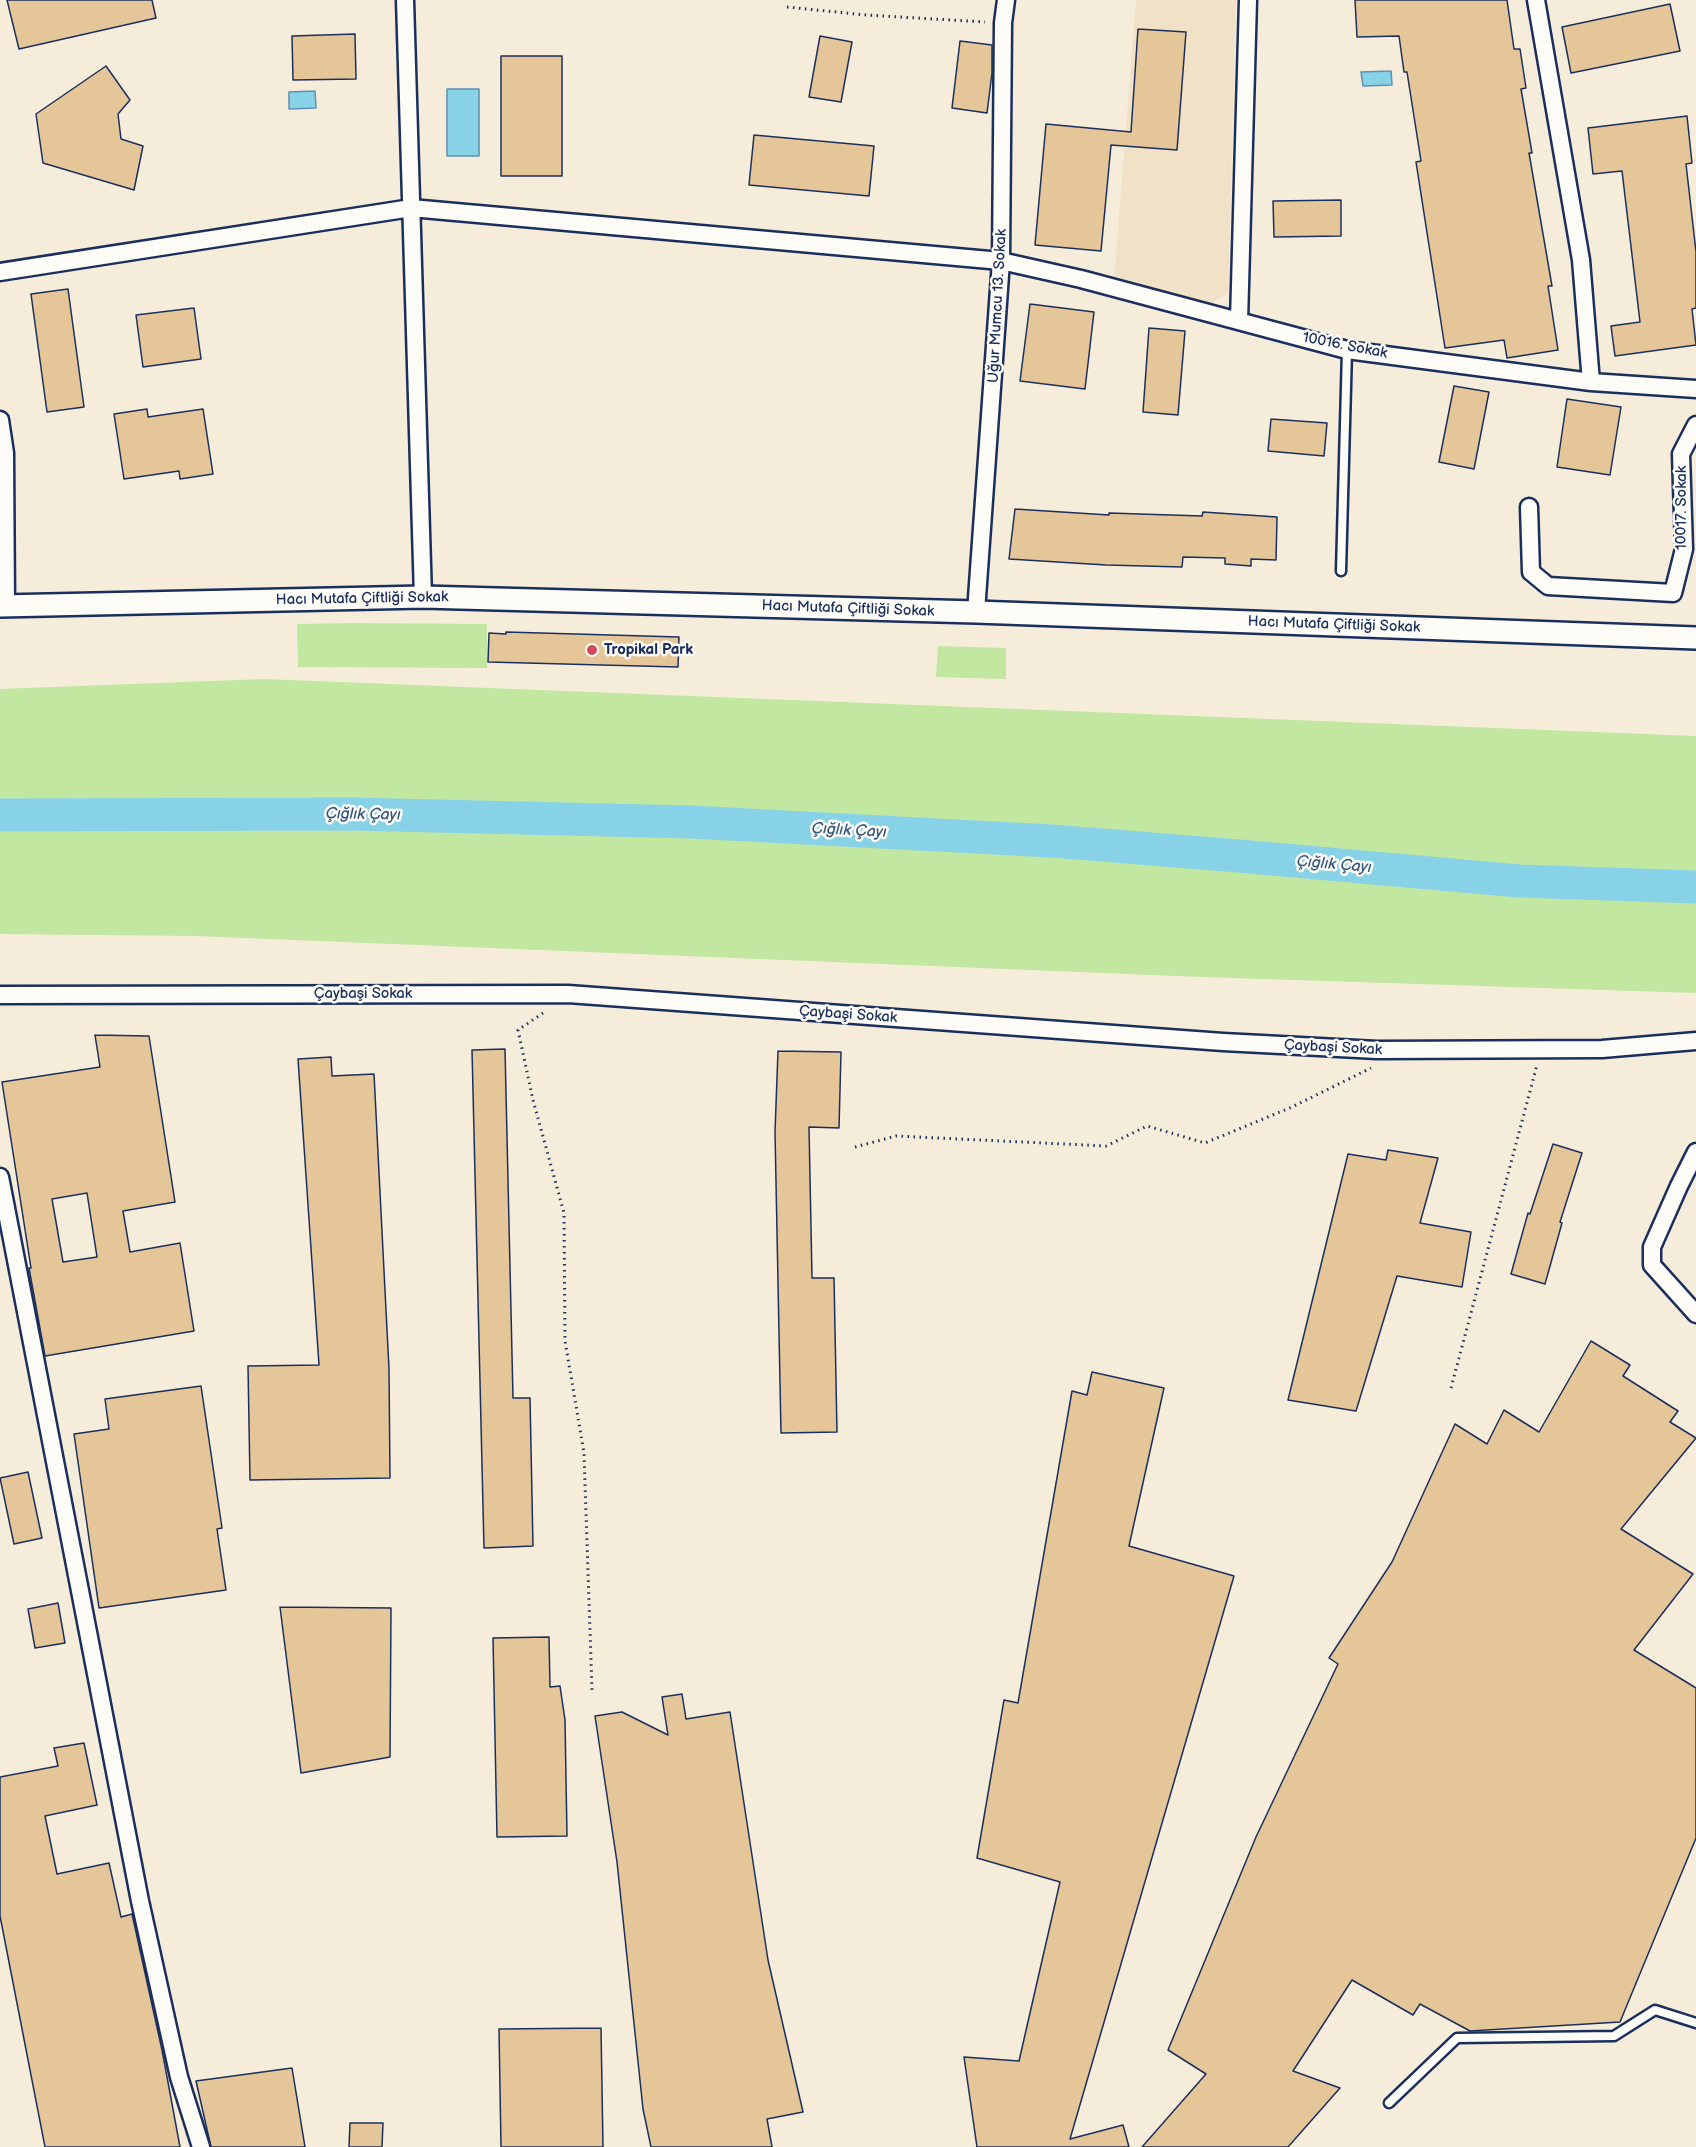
<!DOCTYPE html>
<html>
<head>
<meta charset="utf-8">
<style>
	body { margin:0 }
	canvas { display:block; background:#f6ecda }
</style>
</head>
<body>
<canvas width="1696" height="2147"></canvas>
<script>
const g = document.querySelector('canvas').getContext('2d');
g.lineJoin = 'round';
function paint(path, color) { g.fillStyle = color; g.fill(path, 'evenodd'); }
const toPath = rows => new Path2D(rows.map(r => 'M' + r).join(''));
function trace(path, color, width, dash) { g.strokeStyle = color; g.lineWidth = width; g.lineCap = dash ? 'butt' : 'round'; g.setLineDash(dash || []); g.stroke(path); }
function drawText(font, color, halo, rows, align = 'center') {
  g.font = font + ' "Balsamiq Sans",sans-serif'; g.lineWidth = 5; g.setLineDash([]); g.textBaseline = 'middle'; g.strokeStyle = halo; g.fillStyle = color; for (const [text, x, y, turn = 0] of rows) {
    g.save(); g.translate(x, y); g.rotate((+turn || 0) * Math.PI / 180); g.textAlign = isNaN(turn) ? turn : align; if (halo) g.strokeText(text, 0, 0); g.fillText(text, 0, 0); g.restore();
  }
}
paint(toPath([
	[1136,0,1236,0,1228,294,1211,303,1114,279]
]), '#f1e1c6');
paint(toPath([
	[352,623,487,624,487,668,298,667,297,624],
	[938,646,1006,648,1006,679,936,677],
	[264,679,1696,736,1696,993,1201,977,196,936,0,934,0,689]
]), '#c2e7a1');
const water = toPath([
	[1391,71,1392,85,1363,86,1361,72,1391,71],
	[447,89,479,89,479,156,447,156,447,89],
	[315,91,316,108,289,109,289,92,315,91]
]);
paint(water, '#88d2e8');
trace(water, '#5c91b1', 1.5);
trace(toPath([
	[0,815,351,814,691,822,1051,841,1239,856,1519,881,1696,887]
]), '#88d2e8', 33);
const building = toPath([
	[7,0,152,0,156,18,19,49,7,0],
	[1355,0,1507,0,1514,49,1520,49,1526,88,1521,89,1532,153,1529,153,1552,286,1548,286,1558,350,1507,358,1504,340,1445,348,1416,162,1421,161,1407,72,1404,72,1399,36,1357,37,1355,0],
	[1670,4,1680,51,1571,73,1562,27,1670,4],
	[1138,29,1186,32,1177,150,1111,145,1101,251,1035,245,1046,124,1131,132,1138,29],
	[355,34,356,79,293,80,292,36,355,34],
	[820,36,852,42,841,102,809,97,820,36],
	[960,41,992,45,992,73,987,113,952,108,960,41],
	[501,56,562,56,562,176,501,176,501,56],
	[106,66,130,100,118,114,121,139,143,146,134,190,43,163,36,114,106,66],
	[1687,116,1692,163,1686,164,1696,252,1696,308,1692,309,1696,345,1615,356,1611,326,1640,322,1622,171,1593,174,1588,128,1687,116],
	[754,135,874,146,869,196,749,185,754,135],
	[1341,200,1341,236,1274,237,1273,201,1341,200],
	[68,289,84,407,47,412,31,294,68,289],
	[1030,304,1094,312,1085,389,1020,381,1030,304],
	[194,308,201,359,143,367,136,315,194,308],
	[1149,328,1185,331,1178,415,1143,412,1149,328],
	[1454,386,1489,392,1474,469,1439,462,1454,386],
	[1567,399,1621,407,1610,475,1557,467,1567,399],
	[147,409,148,417,203,409,213,474,180,479,179,471,124,479,114,414,147,409],
	[1271,419,1327,423,1324,456,1268,451,1271,419],
	[1015,509,1109,515,1109,513,1202,516,1203,512,1277,517,1276,560,1251,559,1251,566,1225,564,1225,558,1183,557,1182,567,1106,565,1009,559,1015,509],
	[506,632,679,637,678,667,488,662,489,633,506,634,506,632],
	[95,1035,149,1036,175,1202,123,1211,130,1252,180,1243,194,1331,45,1356,29,1268,31,1268,2,1082,100,1067,95,1035],
	[87,1193,97,1257,63,1262,52,1199,87,1193],
	[505,1049,513,1398,530,1398,533,1546,484,1548,472,1050,505,1049],
	[778,1051,841,1052,839,1128,809,1127,812,1278,834,1278,837,1432,781,1433,775,1132,778,1051],
	[331,1057,332,1076,374,1074,389,1369,390,1478,250,1480,248,1366,319,1365,298,1059,331,1057],
	[1553,1144,1582,1153,1560,1222,1562,1223,1545,1284,1511,1274,1528,1213,1530,1214,1553,1144],
	[1388,1150,1438,1158,1420,1223,1471,1232,1462,1287,1397,1276,1356,1411,1288,1400,1348,1154,1386,1160,1388,1150],
	[1591,1341,1630,1365,1623,1376,1678,1411,1670,1422,1696,1438,1621,1529,1693,1574,1634,1650,1696,1688,1696,1838,1620,2022,1470,2031,1420,2004,1413,2015,1352,1980,1293,2071,1340,2088,1288,2147,1142,2147,1206,2074,1168,2050,1256,1837,1338,1664,1329,1658,1392,1562,1455,1424,1487,1444,1504,1410,1539,1432,1591,1341],
	[1092,1372,1164,1388,1129,1546,1234,1576,1070,2139,1123,2125,1129,2147,977,2147,964,2057,1019,2061,1060,1882,977,1858,1004,1700,1018,1703,1072,1391,1087,1395,1092,1372],
	[201,1386,222,1528,217,1529,226,1590,99,1608,74,1434,109,1429,105,1399,201,1386],
	[28,1472,42,1538,14,1544,0,1478,28,1472],
	[58,1603,65,1643,35,1648,28,1609,58,1603],
	[280,1607,391,1608,390,1757,301,1773,280,1607],
	[549,1637,550,1687,560,1686,565,1720,567,1836,497,1837,493,1638,549,1637],
	[682,1694,686,1719,730,1712,768,1960,803,2112,767,2119,772,2147,651,2147,643,2109,617,1862,595,1716,622,1712,668,1735,662,1697,682,1694],
	[84,1743,97,1805,45,1816,57,1874,109,1863,121,1917,132,1914,162,2050,180,2147,45,2147,0,1916,0,1777,58,1766,54,1748,84,1743],
	[601,2028,603,2147,501,2147,499,2029,601,2028],
	[292,2068,305,2147,211,2147,196,2081,292,2068],
	[350,2123,383,2123,382,2147,349,2147,350,2123]
]);
paint(building, '#e5c698');
trace(building, '#1b2f5e', 1.5);
const service = toPath([
	[1341,571,1347,350],
	[1389,2103,1457,2038,1614,2036,1655,2010,1696,2023]
]);
const minor = toPath([
	[405,0,423,597],
	[1536,0,1581,260,1591,382],
	[0,272,411,208,1001,261,1081,279,1347,350,1591,382,1696,389],
	[1239,321,1248,0],
	[0,420,5,453,6,606],
	[1529,507,1531,572,1548,586,1673,593,1684,549,1681,454,1696,425],
	[976,612,1001,261,1003,23,1006,0],
	[0,995,568,994,1223,1042,1377,1050,1602,1049,1696,1041],
	[1696,1152,1679,1186,1652,1247,1652,1265,1696,1314],
	[0,1177,140,1901,179,2077,201,2147]
]);
const tertiary = toPath([
	[0,606,423,597,976,612,1696,638]
]);
trace(service, '#1b2f5e', 13);
trace(minor, '#1b2f5e', 21);
trace(tertiary, '#1b2f5e', 26);
trace(toPath([
	[787,7,866,15,985,22],
	[543,1013,518,1030,533,1100,564,1213,565,1341,584,1453,592,1690],
	[855,1147,896,1136,1106,1146,1147,1126,1205,1143,1292,1107,1371,1068],
	[1451,1388,1537,1065]
]), '#1b2f5e', 3, [1.5, 4.5]);
trace(service, '#fdfcf7', 8);
trace(minor, '#fdfcf7', 16);
trace(tertiary, '#fdfcf7', 21);
for (const [x, y, r, color] of [
	[592,650,6,"#d1495b"]
]) { const dot = new Path2D(); dot.arc(x, y, r, 0, 2 * Math.PI); g.fillStyle = color; g.fill(dot); trace(dot, '#fdfcf7', 2); }
drawText('15px', '#1b2f5e', '#fdfcf7', [
	["Uğur Mumcu 13. Sokak",998,306,-87],
	["10016. Sokak",1345,346,11],
	["10017. Sokak",1682,508,-90],
	["Hacı Mutafa Çiftliği Sokak",362,599,-1],
	["Hacı Mutafa Çiftliği Sokak",848,609,2],
	["Hacı Mutafa Çiftliği Sokak",1334,625,2],
	["Çaybaşi Sokak",363,994],
	["Çaybaşi Sokak",848,1015,4],
	["Çaybaşi Sokak",1333,1048,3]
]);
drawText('bold 15px', '#1b2f5e', '#fdfcf7', [
	["Tropikal Park",604,650]
], 'left');
drawText('italic 16px', '#365880', '#fdfcf7', [
	["Çığlık Çayı",363,815,1],
	["Çığlık Çayı",849,831,3],
	["Çığlık Çayı",1334,865,5]
]);
</script>
</body>
</html>
